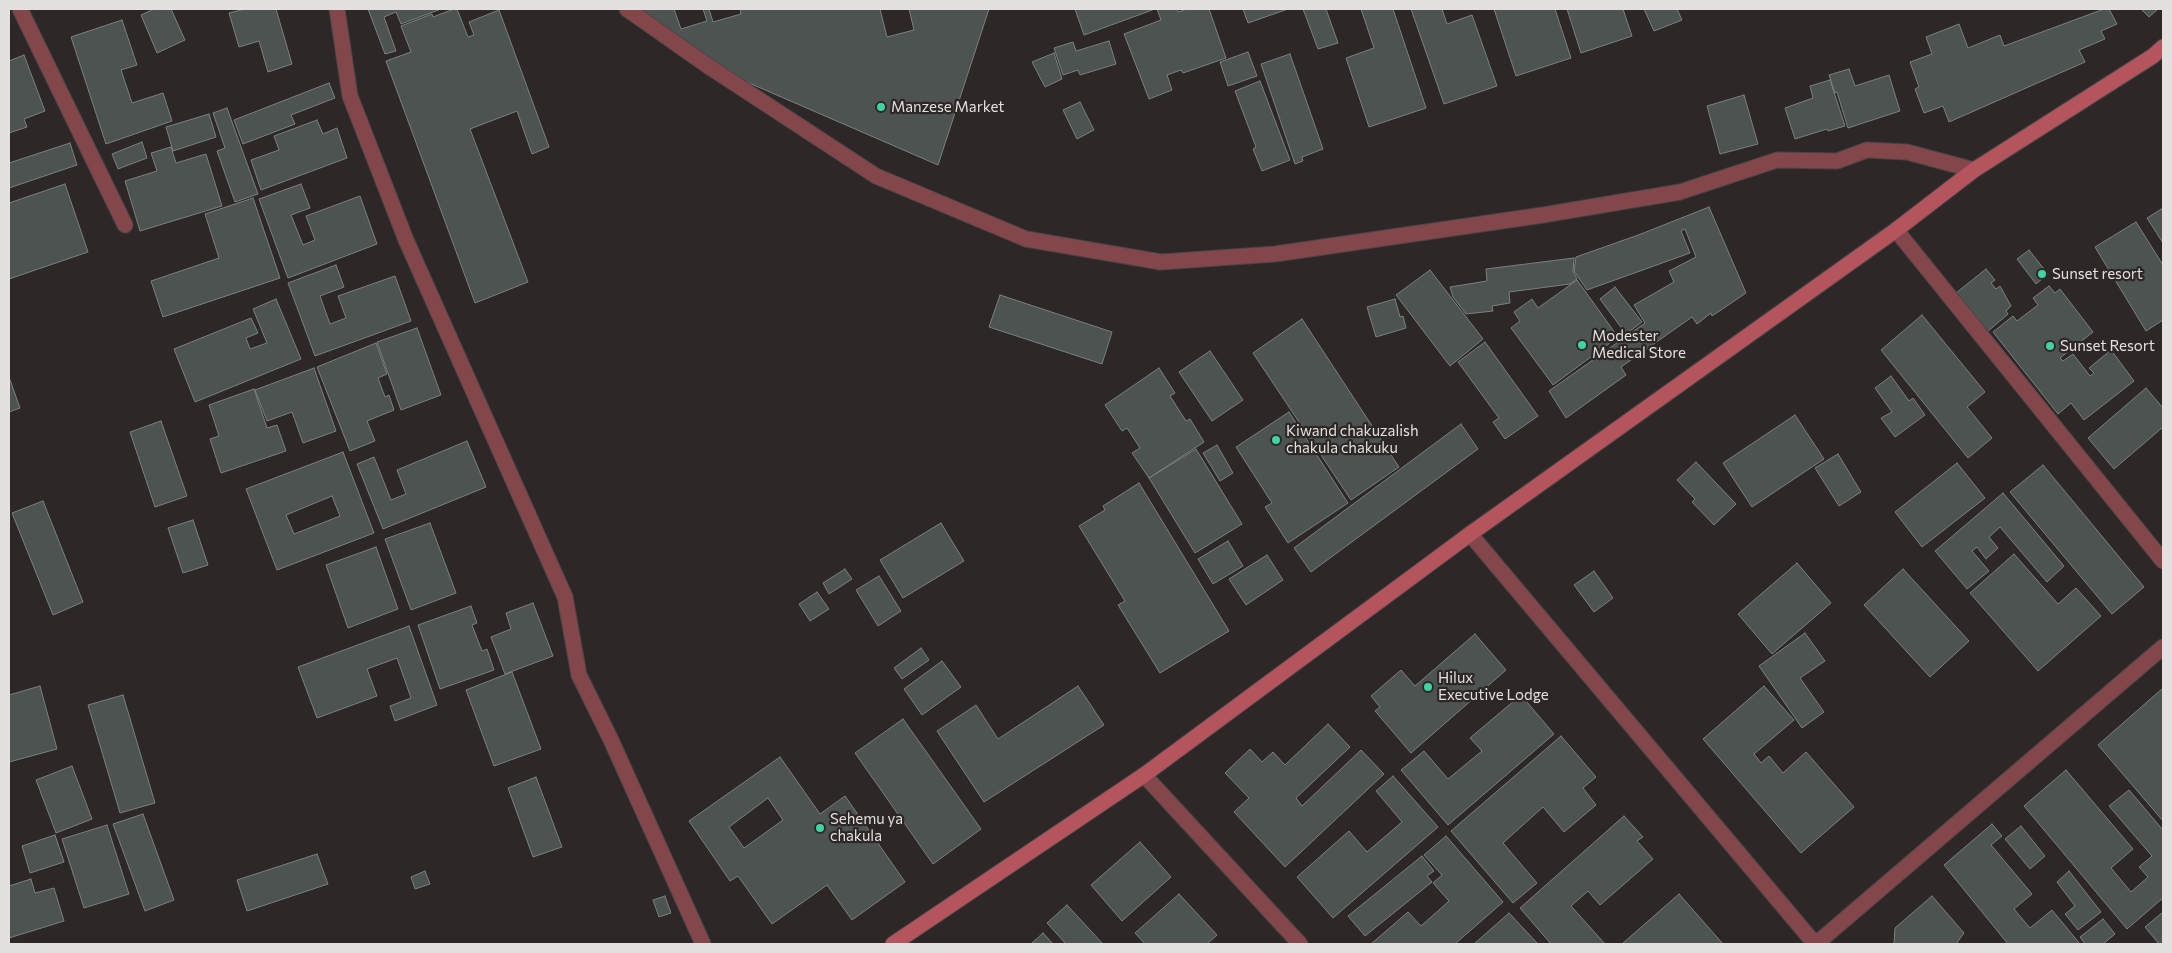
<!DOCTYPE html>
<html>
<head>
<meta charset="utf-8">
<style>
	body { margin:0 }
	#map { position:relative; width:2172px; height:953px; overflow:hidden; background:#2d2727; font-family:Commissioner,sans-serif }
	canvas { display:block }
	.frame { position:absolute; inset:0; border:10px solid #e4e0e0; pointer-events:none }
</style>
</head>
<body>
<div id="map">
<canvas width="2172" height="953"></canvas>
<div class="frame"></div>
</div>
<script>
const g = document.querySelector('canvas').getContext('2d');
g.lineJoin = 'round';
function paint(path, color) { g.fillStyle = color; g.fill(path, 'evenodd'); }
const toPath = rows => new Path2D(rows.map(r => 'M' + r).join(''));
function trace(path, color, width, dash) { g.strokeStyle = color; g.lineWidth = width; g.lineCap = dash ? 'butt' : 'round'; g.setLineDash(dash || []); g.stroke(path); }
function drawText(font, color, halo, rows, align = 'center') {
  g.font = font + ' Commissioner,sans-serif'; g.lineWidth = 4.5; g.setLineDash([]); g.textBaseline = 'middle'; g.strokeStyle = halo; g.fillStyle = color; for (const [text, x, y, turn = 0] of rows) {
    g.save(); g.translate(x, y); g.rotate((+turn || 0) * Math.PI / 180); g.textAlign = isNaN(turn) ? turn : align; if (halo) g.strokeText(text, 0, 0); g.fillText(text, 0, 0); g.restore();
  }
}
const building = toPath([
	[154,9,171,9,185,40,157,53,141,15,154,9],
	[245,9,276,9,292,64,268,72,259,41,239,47,229,13,245,9],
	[368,9,441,9,401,24,396,12,384,17,396,51,385,54,368,9],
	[454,9,457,9,468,37,474,35,469,22,499,10,549,147,532,154,517,111,470,129,528,282,475,303,386,61,411,52,401,26,432,14,433,17,454,9],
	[618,9,989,9,938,165,673,50,618,9],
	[674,9,703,9,707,21,681,29,674,9],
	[709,9,740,9,741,14,713,22,709,9],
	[880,9,909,9,914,30,887,37,880,9],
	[1075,9,1155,9,1084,35,1075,9],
	[1157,9,1177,9,1178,12,1187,9,1209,9,1226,58,1183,73,1181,70,1167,75,1172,90,1149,99,1124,34,1161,20,1157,9],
	[1243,9,1288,9,1248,23,1243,9],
	[1303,9,1326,9,1338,43,1318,49,1303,9],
	[1361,9,1393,9,1426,108,1369,127,1346,58,1374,48,1361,9],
	[1411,9,1442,9,1447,24,1472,15,1497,86,1444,104,1411,9],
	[1494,9,1555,9,1571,58,1516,76,1494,9],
	[1567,9,1623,9,1632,36,1581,53,1567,9],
	[1644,9,1677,9,1682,20,1654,31,1644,9],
	[2104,9,2109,9,2117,24,2101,31,2105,39,2079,50,2085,62,1949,122,1943,106,1924,113,1915,89,1919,87,1910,62,1932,54,1926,37,1959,24,1968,48,2000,35,2004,46,2104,9],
	[2141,9,2158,9,2149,17,2141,9],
	[122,20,137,65,121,70,132,103,163,93,172,121,106,144,71,37,122,20],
	[1109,41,1116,64,1080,75,1078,70,1063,75,1054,48,1073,42,1076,51,1109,41],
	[1248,52,1257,76,1228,86,1220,62,1248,52],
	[1054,53,1062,79,1045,87,1032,62,1054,53],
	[1290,54,1323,149,1302,157,1303,161,1295,164,1261,64,1290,54],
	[24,55,45,111,24,119,27,127,9,133,9,61,24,55],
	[1849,69,1855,86,1889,75,1900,111,1848,128,1837,92,1835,93,1829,75,1849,69],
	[1830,80,1845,126,1828,131,1827,129,1795,139,1785,108,1813,98,1810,86,1830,80],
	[1260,81,1290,160,1262,171,1253,149,1256,147,1235,91,1260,81],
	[329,83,335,98,291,115,295,124,243,144,234,120,329,83],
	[1744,95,1758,144,1720,154,1707,106,1744,95],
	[1080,102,1094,130,1077,139,1063,110,1080,102],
	[227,108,258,194,235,202,217,151,225,148,213,113,227,108],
	[209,114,216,137,173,151,166,127,209,114],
	[317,120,323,134,337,128,347,158,261,190,251,160,279,150,274,136,317,120],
	[142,142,147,158,118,169,112,154,142,142],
	[70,143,77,165,9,188,9,163,70,143],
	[171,147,176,163,206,154,222,206,140,231,125,181,157,171,151,153,171,147],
	[65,184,88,252,9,279,9,203,65,184],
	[301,184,310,208,291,215,303,245,315,240,306,216,360,196,377,244,288,278,259,199,301,184],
	[253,198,280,278,163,317,151,281,219,258,205,214,253,198],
	[1709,207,1746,293,1712,316,1711,313,1697,324,1692,317,1621,367,1626,375,1566,418,1549,391,1645,323,1634,305,1674,282,1669,271,1696,257,1685,229,1681,231,1690,253,1587,290,1574,271,1576,257,1641,234,1709,207],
	[2163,208,2163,243,2147,218,2163,208],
	[2136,222,2163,265,2163,320,2146,331,2095,247,2136,222],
	[2029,250,2048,274,2036,284,2017,259,2029,250],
	[1574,258,1573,271,1577,279,1570,284,1509,292,1510,303,1492,306,1493,311,1466,314,1453,297,1450,287,1487,281,1486,269,1574,258],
	[336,265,344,287,320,296,330,324,346,318,338,296,395,276,411,321,315,356,288,283,336,265],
	[1986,269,1995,280,1991,283,1996,289,2000,286,2011,306,2006,311,2008,314,1987,332,1956,293,1986,269],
	[1430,270,1483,339,1450,366,1396,295,1430,270],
	[1577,280,1618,337,1553,385,1511,328,1520,321,1514,312,1532,299,1538,308,1577,280],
	[2049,286,2055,293,2060,289,2093,332,2060,358,2063,361,2073,354,2090,376,2094,373,2089,368,2111,350,2134,381,2084,420,2071,403,2058,414,1993,332,2013,316,2017,321,2038,305,2033,298,2049,286],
	[1615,287,1642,322,1626,334,1600,299,1615,287],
	[1000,295,1112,332,1102,364,989,327,1000,295],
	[276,299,301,359,195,402,174,349,251,318,258,333,246,338,250,349,267,343,253,309,276,299],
	[1395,299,1400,317,1403,316,1406,328,1376,337,1367,307,1395,299],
	[1922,315,1985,392,1967,407,1992,438,1968,458,1881,350,1922,315],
	[1302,319,1399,467,1351,500,1253,353,1302,319],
	[417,328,441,395,401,410,377,342,417,328],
	[1485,342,1538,416,1505,439,1493,422,1499,418,1458,362,1485,342],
	[376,343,387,374,378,378,385,397,389,395,394,410,367,421,375,441,350,451,317,367,376,343],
	[1210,351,1243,400,1212,421,1179,372,1210,351],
	[314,368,336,431,303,443,292,412,267,421,255,390,314,368],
	[1159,368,1175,393,1170,396,1186,421,1190,419,1204,442,1149,478,1132,453,1140,448,1127,428,1122,431,1105,405,1159,368],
	[1891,376,1909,401,1913,398,1925,415,1895,437,1881,418,1892,412,1875,388,1891,376],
	[9,377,20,408,9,412,9,377],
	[2146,388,2163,408,2163,427,2114,469,2088,438,2146,388],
	[254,389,267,428,277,425,286,451,221,473,210,439,219,436,209,405,254,389],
	[1289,412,1348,503,1288,543,1265,507,1272,503,1236,447,1289,412],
	[1795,415,1824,459,1752,507,1723,463,1795,415],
	[161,421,187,496,155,507,130,432,161,421],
	[1461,424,1478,449,1311,572,1294,548,1461,424],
	[467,441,486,487,383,529,357,464,374,457,391,500,406,494,397,470,467,441],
	[1217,445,1233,473,1220,481,1203,453,1217,445],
	[1196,449,1242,524,1195,553,1149,478,1196,449],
	[343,452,374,533,277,570,246,489,343,452],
	[332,496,340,516,294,534,286,515,332,496],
	[1838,454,1861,492,1839,506,1815,468,1838,454],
	[1696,462,1736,504,1714,525,1692,502,1695,499,1677,480,1696,462],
	[1957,463,1985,498,1922,547,1895,512,1957,463],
	[2043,465,2144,587,2112,614,2010,492,2043,465],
	[1139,483,1229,631,1160,673,1118,605,1125,601,1079,526,1105,510,1103,506,1139,483],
	[2003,493,2064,566,2047,582,2000,527,1989,537,1998,548,1986,559,1977,547,1972,551,1989,571,1967,589,1935,551,2003,493],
	[43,501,83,602,53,615,12,513,43,501],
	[193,520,208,565,183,573,168,528,193,520],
	[430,523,456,593,411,610,385,539,430,523],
	[941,523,964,561,903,598,880,560,941,523],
	[1228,541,1243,566,1213,584,1198,559,1228,541],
	[376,547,398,609,348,628,326,565,376,547],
	[2014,554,2058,604,2076,588,2101,616,2038,671,1970,593,2014,554],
	[1267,555,1283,580,1246,605,1229,579,1267,555],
	[1797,563,1831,603,1772,654,1738,614,1797,563],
	[845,569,852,579,829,594,823,583,845,569],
	[1903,569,1969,641,1930,677,1864,605,1903,569],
	[1594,571,1613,598,1594,612,1574,585,1594,571],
	[879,576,901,611,878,626,856,590,879,576],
	[817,592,829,609,810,621,799,604,817,592],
	[533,603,553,656,505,674,491,637,511,629,506,613,533,603],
	[471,606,477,623,472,625,482,651,487,649,494,670,440,689,418,625,471,606],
	[409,626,437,705,395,721,390,706,411,698,397,658,367,669,377,696,317,718,298,667,409,626],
	[1805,633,1825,661,1800,678,1824,712,1802,728,1759,666,1805,633],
	[1475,634,1506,670,1411,753,1375,711,1380,707,1371,696,1401,670,1415,686,1475,634],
	[921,648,929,660,902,679,894,668,921,648],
	[942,661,961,687,922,715,904,689,942,661],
	[512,672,541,749,494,766,466,690,512,672],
	[40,686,57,749,9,762,9,695,40,686],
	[1078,686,1104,725,984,802,937,731,976,705,998,739,1078,686],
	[1764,686,1794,720,1754,754,1761,763,1769,756,1783,773,1806,752,1854,807,1801,853,1703,739,1764,686],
	[2163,688,2163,821,2098,745,2163,688],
	[123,695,155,803,120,813,88,705,123,695],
	[1521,695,1554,734,1448,825,1401,770,1424,751,1448,779,1482,751,1470,738,1521,695],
	[903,719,981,829,933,864,855,753,903,719],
	[1328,724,1350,747,1296,798,1302,806,1361,750,1384,774,1285,867,1234,812,1249,798,1225,773,1250,749,1262,762,1273,752,1285,765,1328,724],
	[1561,736,1596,777,1583,788,1596,805,1564,832,1543,807,1503,843,1537,883,1513,903,1451,831,1561,736],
	[780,757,820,814,845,796,905,882,852,920,827,885,772,924,738,876,730,881,689,821,780,757],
	[768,798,783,820,744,848,729,827,768,798],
	[72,766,92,819,56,833,36,780,72,766],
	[2066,770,2133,849,2111,868,2131,892,2148,877,2139,867,2152,856,2109,806,2129,790,2163,830,2163,898,2127,929,2024,806,2066,770],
	[1393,776,1438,827,1333,918,1297,877,1349,831,1367,852,1402,822,1376,791,1393,776],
	[536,777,562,847,533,857,508,788,536,777],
	[143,814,174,900,145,911,113,824,143,814],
	[1624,816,1643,837,1637,841,1653,859,1600,905,1588,891,1571,906,1605,944,1551,944,1520,908,1624,816],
	[1992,824,2002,836,1991,845,2032,894,2014,909,2030,928,2052,910,2080,944,2008,944,1944,865,1992,824],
	[107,825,129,894,84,908,62,839,107,825],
	[2021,826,2045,856,2030,869,2005,839,2021,826],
	[55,835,64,862,30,873,22,846,55,835],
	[1446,836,1503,902,1455,944,1371,944,1408,912,1421,926,1449,901,1433,883,1442,875,1424,855,1446,836],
	[1140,842,1171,877,1122,921,1091,885,1140,842],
	[317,854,328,884,247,911,237,880,317,854],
	[1422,856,1434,871,1427,876,1432,882,1365,936,1348,916,1422,856],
	[425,871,430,884,415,889,411,877,425,871],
	[2069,871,2101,912,2078,930,2065,914,2075,906,2057,882,2069,871],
	[31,879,35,893,54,888,64,921,9,938,9,886,31,879],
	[1179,894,1217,935,1207,944,1145,944,1135,933,1179,894],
	[1679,894,1723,944,1622,944,1679,894],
	[665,896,671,913,659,917,653,900,665,896],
	[1932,896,1964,933,1956,944,1894,944,1895,928,1932,896],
	[1067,905,1103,944,1066,944,1047,923,1067,905],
	[2163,912,2163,944,2159,944,2145,927,2163,912],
	[1509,913,1538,944,1474,944,1509,913],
	[2103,919,2115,934,2103,944,2085,944,2080,937,2103,919],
	[1043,933,1053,944,1031,944,1043,933]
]);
paint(building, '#4d5350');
trace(building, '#7a817e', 1);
const lane = toPath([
	[627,9,711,68,876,176,1026,239,1161,262,1275,254,1543,215,1680,192,1777,160,1837,161,1867,150,1907,152,1974,170]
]);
const street = toPath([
	[20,9,125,225],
	[337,9,350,96,406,240,565,597,579,675,611,740,703,944],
	[1896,230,2163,561],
	[1470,534,1815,944],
	[1144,775,1300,944],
	[1816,944,2163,647]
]);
const secondary = toPath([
	[893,944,1144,775,1470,534,1896,230,1974,170,2153,56,2163,47]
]);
trace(lane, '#4a4545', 17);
trace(street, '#4a4545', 17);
trace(secondary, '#4a4545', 17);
trace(lane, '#83464a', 15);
trace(street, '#83464a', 15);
trace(secondary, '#b4545c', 15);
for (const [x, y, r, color] of [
	[881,107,5,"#3fd4a2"],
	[2042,274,5,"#3fd4a2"],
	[1582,345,5,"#3fd4a2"],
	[2050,346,5,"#3fd4a2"],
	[1276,440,5,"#3fd4a2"],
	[1428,687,5,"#3fd4a2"],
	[820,828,5,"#3fd4a2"]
]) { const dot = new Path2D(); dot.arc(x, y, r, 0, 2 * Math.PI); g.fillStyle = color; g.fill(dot); trace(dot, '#2d2727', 2); }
drawText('15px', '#e4e0e0', '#2d2727', [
	["Manzese Market",891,107],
	["Sunset resort",2052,274],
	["Modester",1592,336],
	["Medical Store",1592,353],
	["Sunset Resort",2060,346],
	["Kiwand chakuzalish",1286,431],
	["chakula chakuku",1286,448],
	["Hilux",1438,678],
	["Executive Lodge",1438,695],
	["Sehemu ya",830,819],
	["chakula",830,836]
], 'left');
</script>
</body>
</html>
